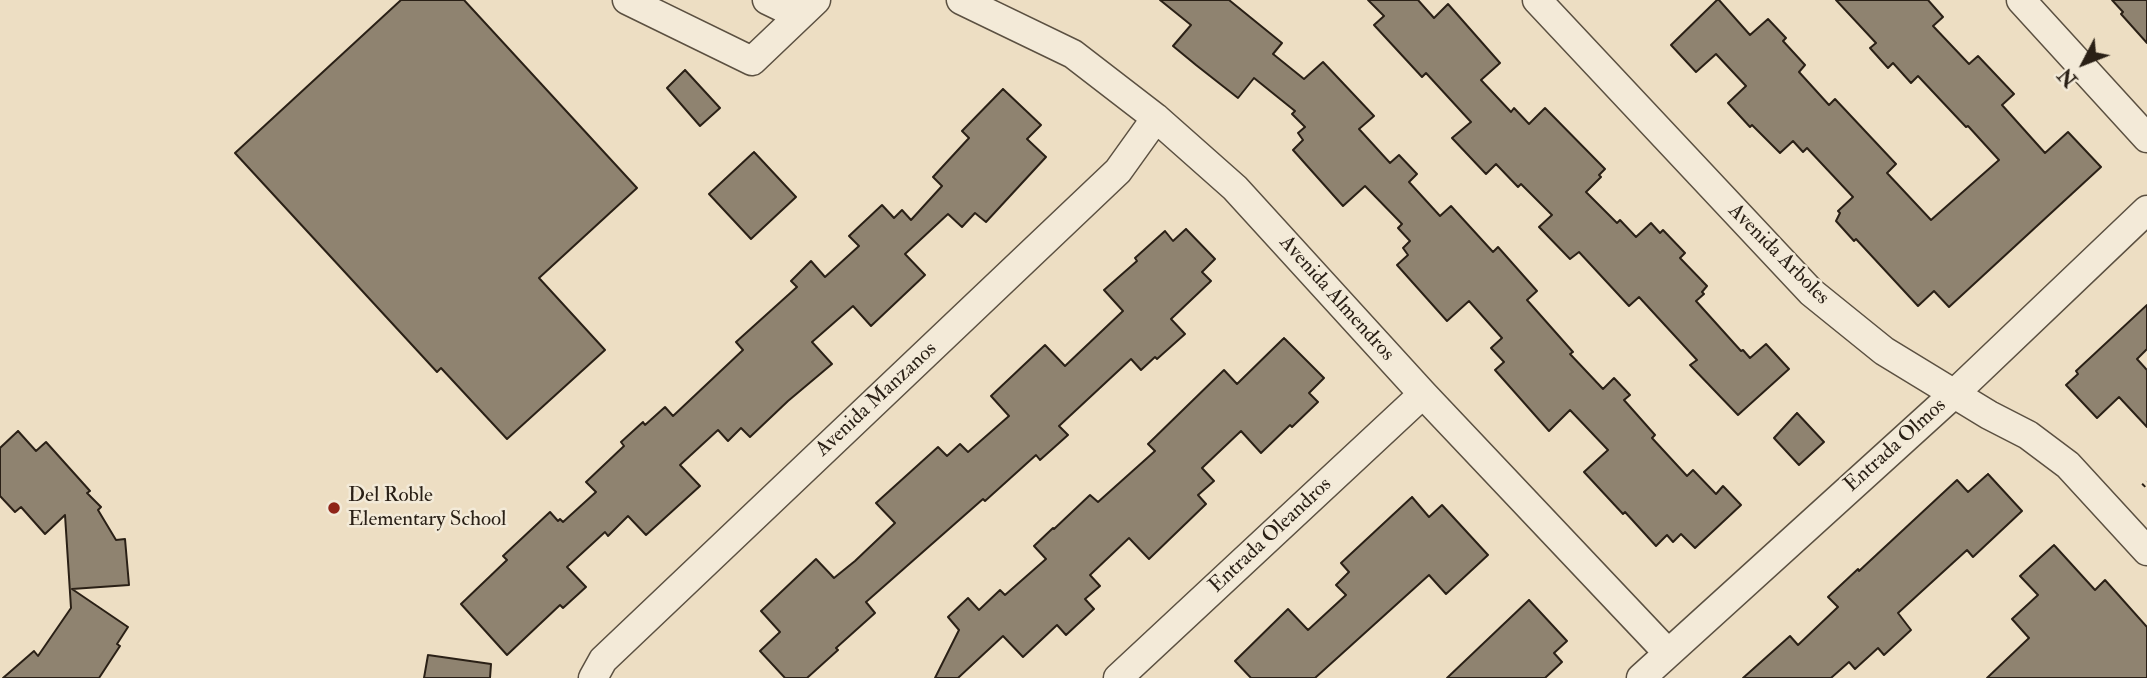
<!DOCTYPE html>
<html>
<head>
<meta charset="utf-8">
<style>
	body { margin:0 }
	#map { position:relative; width:2147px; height:678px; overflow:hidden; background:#eddec3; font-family:"IM FELL Double Pica",serif }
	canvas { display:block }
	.north { position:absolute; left:2049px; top:28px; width:70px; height:70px; -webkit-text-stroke:5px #f3ead8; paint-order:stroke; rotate:228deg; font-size:19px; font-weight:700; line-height:28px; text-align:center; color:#2a2016 }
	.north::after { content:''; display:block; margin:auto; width:24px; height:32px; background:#2a2016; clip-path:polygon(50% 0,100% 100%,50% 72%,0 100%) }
</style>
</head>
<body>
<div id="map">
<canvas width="2147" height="678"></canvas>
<div class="north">N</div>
</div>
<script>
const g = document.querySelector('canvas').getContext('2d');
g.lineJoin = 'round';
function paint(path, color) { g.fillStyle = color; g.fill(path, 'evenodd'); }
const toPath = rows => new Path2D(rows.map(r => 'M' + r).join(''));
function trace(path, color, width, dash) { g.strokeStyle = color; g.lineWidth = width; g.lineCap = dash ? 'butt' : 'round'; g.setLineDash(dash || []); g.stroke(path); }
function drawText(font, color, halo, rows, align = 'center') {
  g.font = font + ' "IM FELL Double Pica",serif'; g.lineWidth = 5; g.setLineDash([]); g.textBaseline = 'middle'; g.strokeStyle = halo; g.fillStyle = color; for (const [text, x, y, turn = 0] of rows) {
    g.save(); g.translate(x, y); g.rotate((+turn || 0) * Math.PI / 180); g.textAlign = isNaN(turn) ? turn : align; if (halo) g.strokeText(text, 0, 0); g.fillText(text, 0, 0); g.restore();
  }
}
const building = toPath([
	[401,0,464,0,637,188,539,278,605,350,507,439,441,368,437,372,235,153,401,0],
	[1160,0,1229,0,1282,43,1273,54,1304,79,1323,62,1374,116,1359,129,1390,163,1399,155,1417,174,1409,182,1440,216,1451,206,1493,252,1498,247,1537,291,1527,300,1573,352,1570,354,1603,389,1614,378,1630,395,1624,400,1655,435,1652,438,1687,476,1693,470,1716,494,1723,486,1741,505,1695,548,1681,534,1673,542,1667,535,1656,546,1625,512,1623,514,1584,472,1608,450,1570,410,1549,431,1495,370,1504,362,1491,348,1502,338,1469,301,1447,321,1397,265,1408,255,1403,248,1410,241,1398,228,1402,224,1365,186,1343,206,1293,150,1303,140,1298,133,1305,127,1292,114,1295,111,1254,78,1238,98,1196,65,1173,46,1191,25,1160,0],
	[1368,0,1418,0,1434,18,1448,4,1500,63,1481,80,1511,112,1514,108,1529,124,1545,108,1605,169,1599,175,1601,177,1586,192,1617,223,1620,220,1636,237,1651,223,1660,233,1663,230,1685,253,1680,258,1707,286,1702,292,1704,294,1696,301,1741,351,1743,350,1750,358,1766,344,1789,369,1738,415,1690,365,1697,360,1639,297,1629,306,1579,252,1570,259,1539,227,1552,215,1521,184,1518,187,1496,164,1486,174,1452,138,1471,122,1426,73,1422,77,1374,25,1384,16,1368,0],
	[1717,0,1719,0,1750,35,1768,19,1786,38,1783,41,1805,65,1799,72,1829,105,1835,99,1896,164,1887,173,1931,220,1999,160,1968,126,1966,127,1918,76,1911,83,1893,63,1888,68,1870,48,1876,43,1836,0,1928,0,1943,17,1933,26,1969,64,1978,56,2014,94,2002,105,2045,153,2068,132,2101,167,1949,307,1934,291,1918,306,1856,239,1854,241,1836,221,1840,213,1838,211,1853,197,1807,148,1803,152,1793,141,1780,153,1752,125,1750,127,1728,103,1746,86,1716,54,1696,72,1671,45,1717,0],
	[2112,0,2147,0,2147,43,2121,14,2123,12,2112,0],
	[685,70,720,108,700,126,667,88,685,70],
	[1003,89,1041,125,1027,139,1046,157,986,222,975,213,962,227,948,214,905,254,925,275,871,326,853,306,812,342,832,364,788,401,750,437,741,428,728,441,718,430,680,465,700,486,646,535,628,516,608,536,605,532,567,567,586,587,563,608,560,605,507,655,461,604,507,560,503,556,550,512,558,521,560,519,563,522,596,492,586,482,624,446,621,442,643,422,645,425,665,407,673,416,743,350,736,342,797,287,791,281,811,261,825,277,859,246,849,236,882,205,894,218,902,210,911,220,942,186,933,177,969,138,962,131,1003,89],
	[754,152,796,197,751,239,709,194,754,152],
	[1186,229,1215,259,1202,272,1211,281,1171,319,1185,334,1157,359,1155,357,1141,370,1131,359,1059,426,1068,435,1040,460,1036,455,985,501,983,499,866,602,875,613,836,648,838,650,807,678,785,678,760,651,780,632,761,611,816,559,834,578,855,561,895,523,876,503,938,447,947,456,960,444,968,452,1009,416,991,396,1045,345,1065,366,1123,311,1104,290,1137,261,1135,258,1165,231,1173,241,1186,229],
	[2147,305,2147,349,2137,359,2147,370,2147,427,2119,397,2097,418,2066,385,2078,374,2076,371,2147,305],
	[1284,338,1324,378,1309,393,1318,402,1292,427,1290,425,1261,453,1241,431,1202,468,1214,481,1198,495,1206,504,1149,559,1129,538,1090,575,1100,586,1085,599,1094,609,1066,635,1057,625,1023,657,1003,636,958,678,935,678,959,630,948,617,968,598,979,610,1000,590,1005,595,1046,559,1034,546,1053,528,1054,529,1090,495,1098,502,1155,451,1148,444,1224,370,1237,384,1284,338],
	[1797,413,1824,442,1799,465,1774,438,1797,413],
	[18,431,36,451,46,442,90,491,87,493,101,507,98,510,116,540,125,539,129,585,72,589,128,627,117,644,120,646,99,678,3,678,34,651,38,656,71,608,65,515,45,534,21,507,15,512,0,496,0,448,18,431],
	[1988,474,2022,511,1973,557,1967,550,1898,613,1911,630,1884,655,1878,648,1855,669,1849,662,1831,678,1743,678,1790,636,1798,645,1838,607,1828,597,1858,569,1859,571,1957,480,1968,492,1988,474],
	[1412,497,1429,517,1442,505,1488,555,1446,594,1429,575,1315,678,1251,678,1235,661,1288,609,1308,630,1346,595,1336,585,1349,572,1341,563,1412,497],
	[2054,545,2095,590,2105,580,2147,627,2147,678,1987,678,2029,638,2012,619,2038,595,2020,576,2054,545],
	[1529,600,1567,641,1554,653,1562,662,1545,678,1447,678,1529,600],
	[428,655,491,664,490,678,424,678,428,655]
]);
paint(building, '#8f8370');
trace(building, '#2a2016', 2);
const minor = toPath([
	[627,0,752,61,816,0],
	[767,0,798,15],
	[961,0,1073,54,1156,118,1235,188,1423,394,1668,653],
	[1537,0,1811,292,1884,351,1989,415,2028,435,2068,465,2147,551],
	[2021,0,2147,138],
	[593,678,603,660,1118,171,1156,118],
	[1118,678,1423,394],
	[1641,678,1955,393,2147,210]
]);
trace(minor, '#5b5041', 31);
trace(toPath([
	[2143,486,2147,482]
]), '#2a2016', 4.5, [2, 3.5]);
trace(minor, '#f3ead8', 28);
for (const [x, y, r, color] of [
	[334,508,7,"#8f2418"]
]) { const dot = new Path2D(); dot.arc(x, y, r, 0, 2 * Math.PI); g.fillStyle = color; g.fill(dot); trace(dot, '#f3ead8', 2.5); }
drawText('21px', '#2a2016', '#f3ead8', [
	["Avenida Arboles",1778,255,45],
	["Avenida Almendros",1336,299,48],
	["Avenida Manzanos",877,400,-43],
	["Entrada Olmos",1896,446,-42],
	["Entrada Oleandros",1271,536,-43]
]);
drawText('21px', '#2a2016', '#f3ead8', [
	["Del Roble",348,496],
	["Elementary School",348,520]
], 'left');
</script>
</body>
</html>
